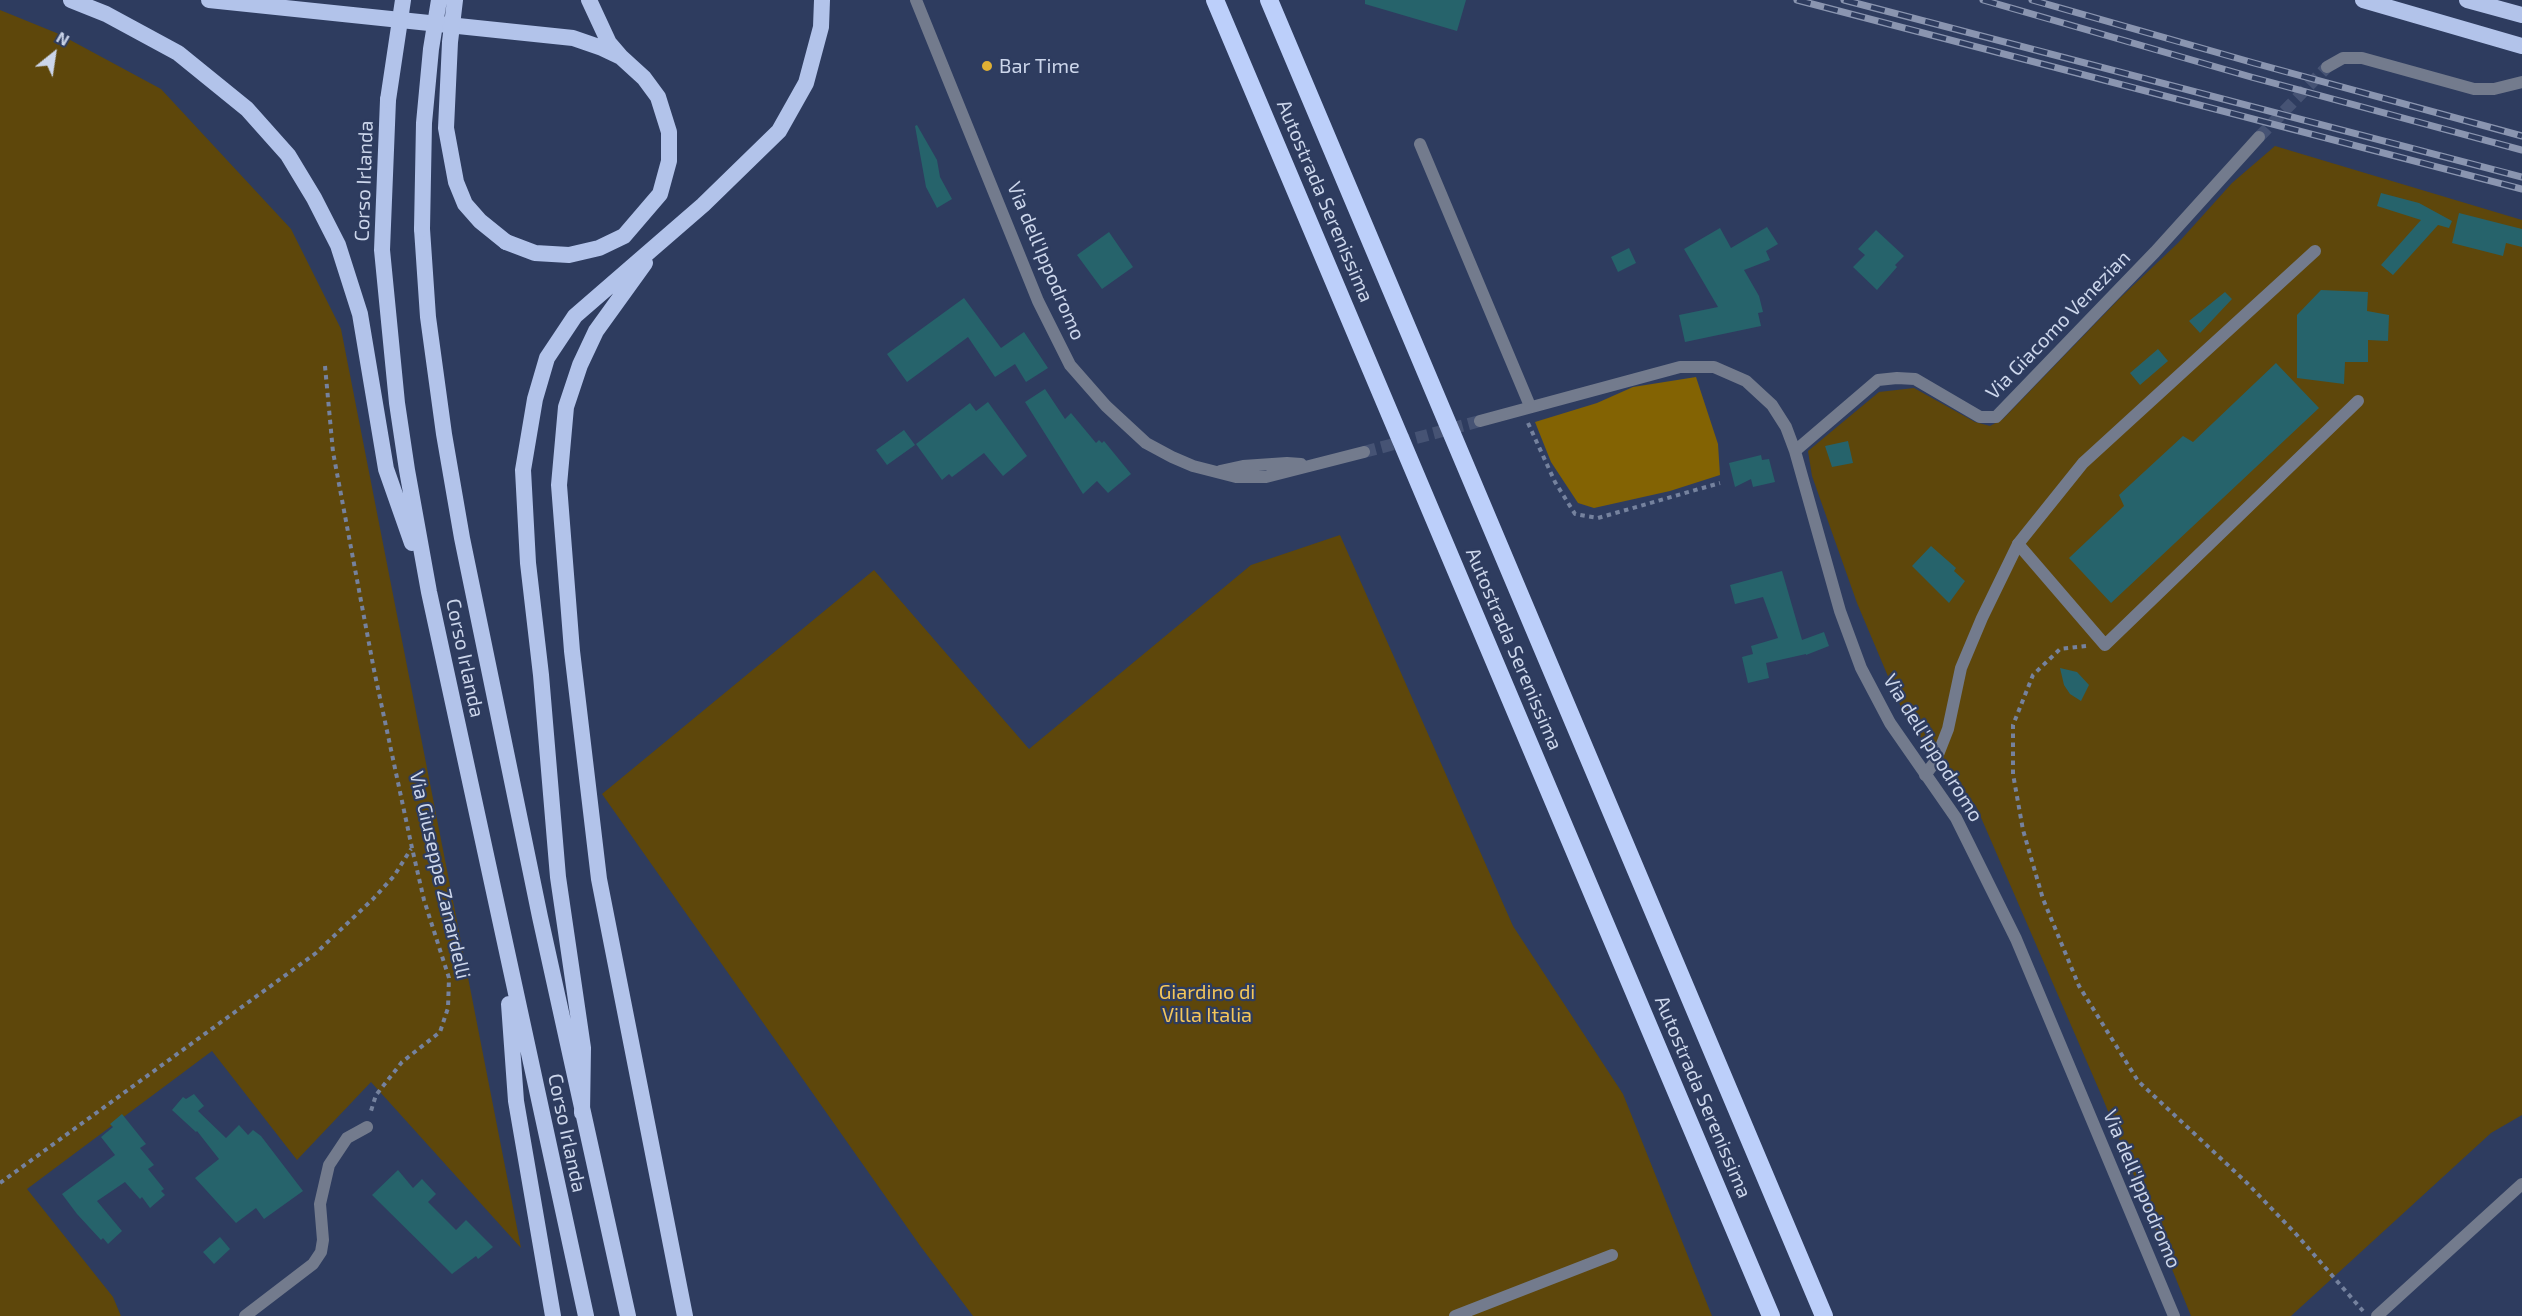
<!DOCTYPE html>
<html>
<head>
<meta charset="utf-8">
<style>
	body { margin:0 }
	#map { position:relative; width:2522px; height:1316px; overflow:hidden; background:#2e3c5f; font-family:"Exo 2",sans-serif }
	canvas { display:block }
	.north { position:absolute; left:24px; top:24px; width:60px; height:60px; -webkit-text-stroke:4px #2e3c5f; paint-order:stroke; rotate:30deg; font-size:16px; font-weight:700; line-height:24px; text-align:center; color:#ccd6eb }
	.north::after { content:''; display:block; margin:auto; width:21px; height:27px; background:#ccd6eb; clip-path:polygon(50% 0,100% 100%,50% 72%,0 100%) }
</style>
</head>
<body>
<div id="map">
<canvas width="2522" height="1316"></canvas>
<div class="north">N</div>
</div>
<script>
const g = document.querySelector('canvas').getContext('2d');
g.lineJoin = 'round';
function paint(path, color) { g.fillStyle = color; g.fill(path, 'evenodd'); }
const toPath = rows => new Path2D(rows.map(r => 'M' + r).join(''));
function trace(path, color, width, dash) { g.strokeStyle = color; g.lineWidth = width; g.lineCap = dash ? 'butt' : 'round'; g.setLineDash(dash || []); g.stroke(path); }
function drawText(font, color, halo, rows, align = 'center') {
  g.font = font + ' "Exo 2",sans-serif'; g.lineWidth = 4.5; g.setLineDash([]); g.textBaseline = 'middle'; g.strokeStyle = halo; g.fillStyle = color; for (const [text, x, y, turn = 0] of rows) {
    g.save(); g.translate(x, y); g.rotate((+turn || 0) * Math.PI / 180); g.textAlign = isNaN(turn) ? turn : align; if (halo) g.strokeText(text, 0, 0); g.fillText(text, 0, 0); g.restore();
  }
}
paint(toPath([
	[0,10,59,34,161,89,291,229,341,329,521,1248,371,1082,297,1160,212,1051,27,1189,113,1297,121,1316,0,1316],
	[2275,146,2522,220,2522,1115,2491,1133,2291,1316,2191,1316,2103,1099,1976,806,1906,719,1857,603,1812,476,1808,451,1879,392,1914,388,1975,422,1990,426,2003,419,2119,299,2178,243,2232,183],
	[1340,535,1513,926,1623,1094,1712,1316,973,1316,921,1247,602,794,874,570,1029,749,1251,565]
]), '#5e470b');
paint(toPath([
	[1696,377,1718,444,1720,475,1670,491,1594,508,1578,503,1551,462,1535,422,1597,403,1633,387]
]), '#836303');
paint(toPath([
	[1365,0,1466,0,1457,31,1365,4],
	[917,125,937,160,940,177,952,199,937,208,926,187,915,126],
	[2381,193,2419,203,2452,221,2449,228,2438,225,2393,275,2381,265,2421,220,2377,206],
	[2459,213,2522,229,2522,247,2506,243,2503,256,2452,243],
	[1767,227,1778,244,1766,251,1770,260,1744,270,1759,296,1763,312,1758,313,1761,326,1685,342,1679,315,1718,307,1684,249,1720,228,1731,248],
	[1876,230,1904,256,1895,265,1897,267,1877,290,1853,267,1865,255,1858,249],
	[1109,232,1133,267,1102,289,1077,255],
	[1629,248,1636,263,1618,272,1611,257],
	[2321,290,2368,292,2367,311,2389,315,2388,341,2368,340,2368,362,2345,362,2344,384,2297,378,2297,315],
	[2225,292,2232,299,2200,333,2189,321],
	[964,298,1001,348,1024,332,1048,368,1026,382,1015,364,995,377,968,337,907,382,887,354],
	[2158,349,2168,361,2140,385,2130,373],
	[2276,363,2319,408,2111,603,2069,558,2124,506,2119,495,2183,436,2193,442],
	[1045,389,1065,419,1071,413,1096,443,1099,440,1102,443,1104,441,1131,474,1108,493,1097,481,1083,494,1025,402],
	[988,402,1027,456,1003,476,984,453,952,477,949,474,942,480,916,444,970,403,976,411],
	[904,430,915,445,887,465,876,450],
	[1848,441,1853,463,1832,467,1825,446],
	[1761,455,1762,460,1769,459,1775,482,1753,487,1751,479,1735,487,1729,463],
	[1931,546,1956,568,1954,571,1965,581,1949,603,1912,566],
	[1782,571,1802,640,1824,632,1829,646,1806,655,1806,654,1766,663,1769,678,1748,683,1742,657,1753,654,1751,646,1778,638,1763,597,1735,604,1730,585],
	[2060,668,2077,672,2089,685,2081,701,2070,694,2064,685],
	[194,1094,204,1106,198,1111,226,1138,239,1125,248,1135,253,1130,261,1136,303,1191,264,1219,256,1208,236,1223,195,1178,219,1159,197,1131,196,1132,172,1110,183,1097,186,1099],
	[122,1114,146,1144,140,1148,154,1165,148,1169,164,1189,161,1191,165,1195,150,1208,142,1197,140,1199,125,1182,97,1201,122,1231,108,1244,103,1238,101,1240,77,1214,62,1194,115,1155,101,1137,113,1127,110,1124],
	[398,1170,413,1188,422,1179,436,1194,428,1202,456,1230,466,1220,493,1247,478,1259,476,1256,452,1274,372,1195],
	[220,1237,230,1249,214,1264,203,1252]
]), '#26636b');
trace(toPath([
	[2259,137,2327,67],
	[1364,452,1480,421]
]), '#465374', 12, [12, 6]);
trace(toPath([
	[325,366,333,452,374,670,412,848,424,900,449,978,448,1008,440,1032,402,1062,376,1095,370,1114],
	[1528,423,1555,482,1575,514,1598,518,1720,483],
	[2086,646,2060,649,2033,675,2013,725,2013,774,2023,830,2043,899,2079,986,2138,1081,2246,1182,2296,1234,2363,1311],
	[0,1183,316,953,373,899,394,876,411,849]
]), '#75829e', 4, [4.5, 4.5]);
trace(toPath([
	[1925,775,1935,762,1948,729,1961,668,1982,618,2018,544,2083,463,2315,251],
	[1455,1316,1612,1255],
	[2377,1316,2522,1184]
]), '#737b8d', 12);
trace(toPath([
	[2018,544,2105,645,2358,401]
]), '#737b8d', 12);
trace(toPath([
	[916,0,1038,301,1070,365,1106,406,1146,443,1172,457,1193,466,1236,477,1266,477,1364,452],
	[2327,67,2343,58,2362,58,2474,89,2494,89,2522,82],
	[1420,144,1530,406],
	[1480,421,1680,367,1714,367,1746,381,1772,405,1786,427,1795,451,1840,611,1861,668,1890,723,1956,818,2016,939,2174,1316],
	[1795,451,1878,380,1897,378,1915,379,1980,417,1996,417,2155,252,2259,137],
	[1220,471,1243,466,1287,463,1301,464],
	[245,1316,313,1264,321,1252,323,1240,320,1204,329,1165,347,1138,367,1127]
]), '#737b8d', 12);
trace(toPath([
	[71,0,106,14,178,53,247,109,288,155,314,198,338,245,360,314,386,469,412,543],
	[209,0,573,38,602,48,621,57],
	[2363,0,2522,46],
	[2467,0,2522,15],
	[388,100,382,250,397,403,407,470,429,592,586,1316],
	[422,229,428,317,444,434,462,538,540,917,628,1316],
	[506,242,535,253,569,255,599,248,624,236,660,194,669,161,669,132,658,97,644,78,621,57,609,43,589,0],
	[645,263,596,331,580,365,566,407,559,485,572,651,599,879,685,1316],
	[509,1004,516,1101,553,1316],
	[582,1113,583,1048,558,877,541,675,528,563,523,470,535,399,547,358,575,316,703,205,779,131,806,83,821,27,822,0]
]), '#b2c3ea', 16);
trace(toPath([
	[1215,0,1771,1316],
	[1269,0,1824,1316]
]), '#bccffa', 18);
const rail = toPath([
	[1797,0,2522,189],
	[1844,0,2522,177],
	[1983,0,2251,77,2522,150],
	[2032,0,2254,63,2522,136]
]);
trace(rail, '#8a95b0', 7);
trace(rail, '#2e3c5f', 4.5, [14]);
trace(toPath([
	[455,0,450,42,446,128,456,182,465,204,480,221,506,242],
	[388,100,403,0],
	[422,229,424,123,431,49,439,0]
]), '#b2c3ea', 16);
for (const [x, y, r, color] of [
	[987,66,6,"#e0b034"]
]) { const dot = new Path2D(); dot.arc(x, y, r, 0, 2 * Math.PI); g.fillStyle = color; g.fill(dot); trace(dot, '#2e3c5f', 2); }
drawText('20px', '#ccd6eb', '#2e3c5f', [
	["Bar Time",999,66]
], 'left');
drawText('20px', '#ccd6eb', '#2e3c5f', [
	["Corso Irlanda",364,181,-88],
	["Autostrada Serenissima",1325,201,67],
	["Via dell'Ippodromo",1046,261,67],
	["Via Giacomo Venezian",2058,325,-46],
	["Autostrada Serenissima",1514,649,67],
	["Corso Irlanda",465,658,78],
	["Via dell'Ippodromo",1933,748,58],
	["Via Giuseppe Zanardelli",440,875,77],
	["Autostrada Serenissima",1703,1097,67],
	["Corso Irlanda",567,1133,78],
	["Via dell'Ippodromo",2142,1189,67]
]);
drawText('20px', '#f4c65a', '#2e3c5f', [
	["Giardino di",1207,992],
	["Villa Italia",1207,1015]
]);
</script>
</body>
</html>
